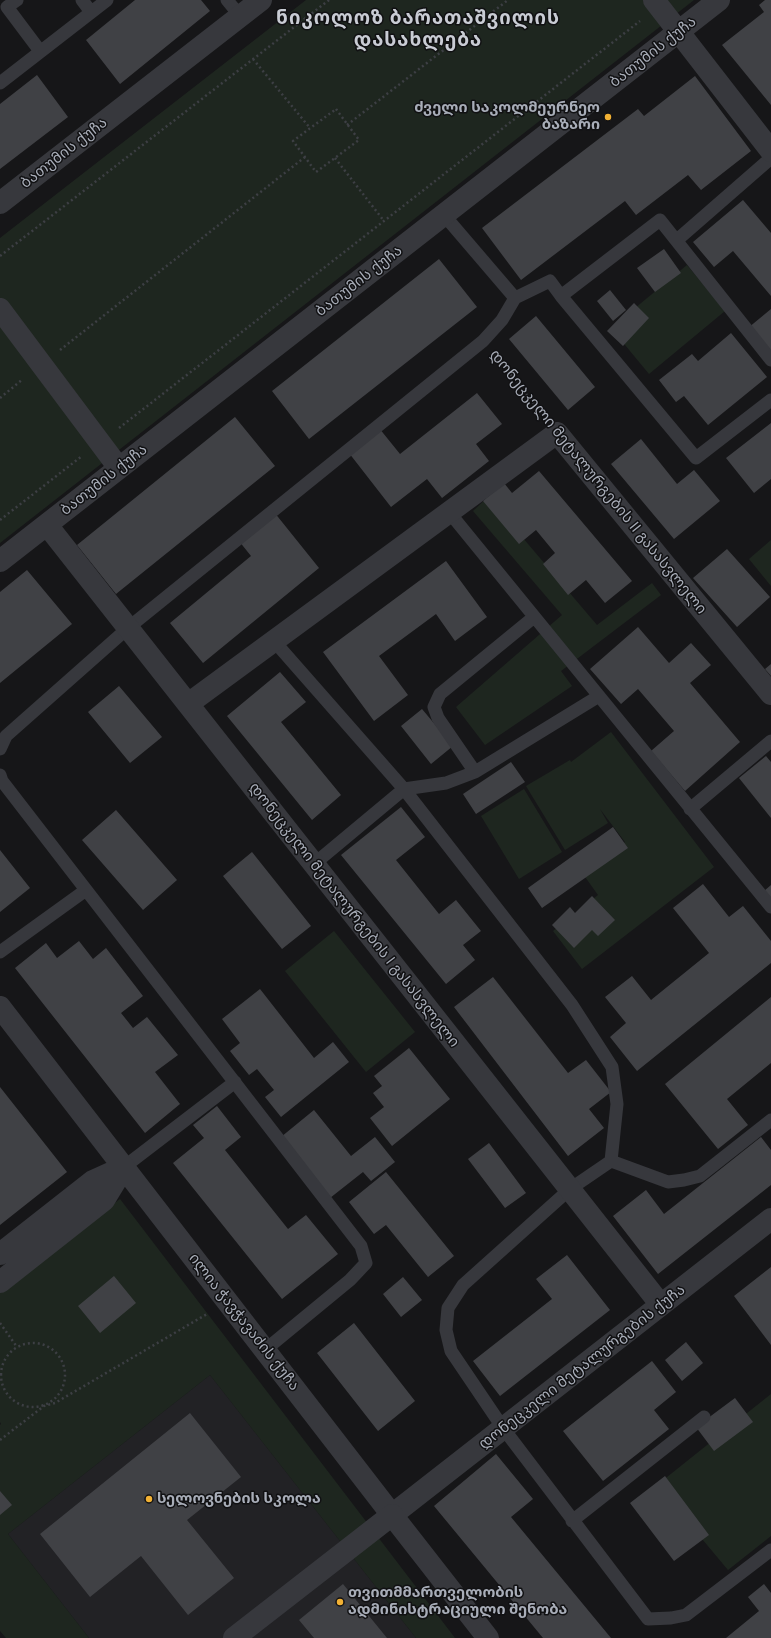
<!DOCTYPE html>
<html>
<head>
<meta charset="utf-8">
<style>
	body { margin:0 }
	canvas { display:block; background:#161618 }
</style>
</head>
<body>
<canvas width="771" height="1638"></canvas>
<script>
const g = document.querySelector('canvas').getContext('2d');
g.lineJoin = 'round';
function paint(path, color) { g.fillStyle = color; g.fill(path, 'evenodd'); }
const toPath = rows => new Path2D(rows.map(r => 'M' + r).join(''));
function trace(path, color, width, dash) { g.strokeStyle = color; g.lineWidth = width; g.lineCap = dash ? 'butt' : 'round'; g.setLineDash(dash || []); g.stroke(path); }
function drawText(font, color, halo, rows, align = 'center') {
  g.font = font + ' Figtree,"Noto Sans Georgian",sans-serif'; g.lineWidth = 3; g.setLineDash([]); g.textBaseline = 'middle'; g.strokeStyle = halo; g.fillStyle = color; for (const [text, x, y, turn = 0] of rows) {
    g.save(); g.translate(x, y); g.rotate((+turn || 0) * Math.PI / 180); g.textAlign = isNaN(turn) ? turn : align; if (halo) g.strokeText(text, 0, 0); g.fillText(text, 0, 0); g.restore();
  }
}
paint(toPath([
	[210,1375,416,1638,89,1638,8,1534]
]), '#222225');
paint(toPath([
	[306,0,694,0,0,543,0,238],
	[687,265,725,311,649,374,611,328],
	[488,497,597,625,652,583,661,595,561,671,572,686,485,745,456,707,562,615,473,511],
	[771,540,771,586,749,559],
	[611,732,714,867,582,969,553,931,598,895,583,874,625,842,600,809,608,823,565,850,526,786,570,760,571,762],
	[524,789,562,852,519,879,481,816],
	[334,931,415,1032,366,1072,285,971],
	[120,1199,455,1638,416,1638,210,1375,8,1534,89,1638,6,1638,0,1631,0,1425,1,1424,0,1422,0,1290],
	[771,1394,771,1536,728,1570,657,1485]
]), '#1e261f');
paint(toPath([
	[135,0,201,0,210,11,120,84,86,40],
	[765,0,771,0,771,105,722,45,764,12,759,5],
	[37,75,68,117,0,169,0,104],
	[695,76,751,151,701,190,688,175,636,215,625,201,521,280,482,228,638,109,644,116],
	[743,200,771,233,771,296,733,251,714,267,693,242],
	[664,249,681,273,655,292,637,268],
	[439,259,477,307,309,439,272,391],
	[610,290,626,310,613,321,597,301],
	[634,303,649,318,623,346,607,331],
	[771,309,771,355,748,328],
	[536,316,595,387,568,410,509,339],
	[731,333,767,377,708,425,684,396,676,402,659,380,692,354,698,361],
	[477,393,502,424,476,444,489,461,442,498,427,479,391,507,349,453,379,428,400,454],
	[235,417,275,466,116,594,77,545],
	[771,423,771,479,754,493,726,458],
	[641,439,677,484,694,470,720,501,674,539,611,464],
	[539,471,632,581,605,603,586,580,568,595,543,564,555,553,536,530,519,544,483,501,504,483,512,493],
	[274,512,319,568,203,663,170,623,251,556,239,541],
	[727,549,770,597,737,627,693,578],
	[446,561,487,617,455,641,436,614,379,656,408,695,374,721,323,652],
	[27,570,72,624,0,683,0,592],
	[638,627,669,663,691,643,711,665,690,683,740,742,685,791,651,751,674,731,638,689,621,704,590,669],
	[771,664,771,676,765,669],
	[280,672,306,702,281,722,341,795,312,820,227,716],
	[119,686,162,737,130,763,88,712],
	[422,709,453,746,431,764,401,726],
	[766,756,771,762,771,818,739,778],
	[511,762,525,782,476,814,463,794],
	[401,807,425,837,396,860,439,914,456,900,481,931,463,945,475,960,446,984,341,855],
	[116,810,177,880,143,910,82,840],
	[613,827,628,848,542,908,528,888],
	[0,850,30,888,0,912],
	[252,852,311,926,282,949,223,876],
	[703,884,729,917,743,906,771,941,771,963,637,1071,610,1037,626,1023,605,997,632,976,651,1000,709,953,673,908],
	[771,885,771,900,764,891],
	[592,896,615,920,598,936,592,930,574,948,552,925,570,907,575,913],
	[79,941,93,959,106,948,143,996,121,1013,133,1028,147,1017,178,1055,155,1072,180,1104,145,1133,15,968,46,943,57,958],
	[493,977,568,1073,586,1060,611,1092,589,1109,604,1128,568,1156,454,1007],
	[260,989,314,1058,333,1042,349,1062,281,1117,265,1097,274,1090,257,1069,249,1075,230,1051,240,1043,222,1019],
	[771,997,771,1063,727,1099,748,1125,718,1149,665,1084],
	[409,1048,450,1099,392,1146,370,1118,384,1107,373,1093,382,1086,374,1076],
	[0,1087,67,1172,0,1225],
	[217,1106,241,1137,225,1150,288,1229,306,1215,338,1254,282,1299,173,1163,204,1138,193,1125],
	[314,1110,351,1156,375,1137,395,1162,371,1181,363,1172,330,1198,281,1137],
	[761,1137,771,1150,771,1185,658,1274,613,1216,646,1190,664,1214],
	[489,1143,526,1193,505,1208,468,1159],
	[386,1172,454,1256,428,1277,386,1225,374,1234,349,1202],
	[567,1255,610,1310,500,1396,473,1361,552,1299,536,1279],
	[771,1267,771,1345,734,1296],
	[114,1276,136,1303,100,1333,78,1306],
	[403,1277,422,1300,401,1317,383,1294],
	[354,1323,415,1401,378,1431,317,1353],
	[686,1342,703,1363,682,1381,665,1360],
	[652,1361,676,1392,654,1410,669,1429,603,1481,563,1431],
	[735,1398,753,1422,714,1451,696,1427],
	[190,1413,241,1477,187,1520,234,1578,188,1615,141,1556,90,1597,40,1534],
	[496,1454,533,1499,511,1517,611,1638,543,1638,434,1506],
	[665,1476,709,1535,674,1561,630,1503],
	[0,1491,12,1505,0,1515],
	[343,1584,387,1638,314,1638,299,1620],
	[764,1584,771,1593,771,1638,726,1638,759,1611,748,1597]
]), '#404145');
trace(toPath([
	[253,59,310,128],
	[336,109,359,140,316,172,293,141,336,109],
	[347,125,508,0],
	[335,158,384,221],
	[0,256,329,0],
	[60,350,305,157],
	[495,355,542,414],
	[0,398,23,379],
	[119,428,640,21],
	[0,520,82,456],
	[0,1323,17,1347],
	'1 1375a32 32 0 1 1 64 0a32 32 0 1 1-64 0Z',
	[0,1440,44,1406,55,1403,207,1314]
]), '#3d3f44', 2.5, [2, 3]);
trace(toPath([
	[17,0,7,7,40,51],
	[82,0,91,12],
	[227,0,240,16],
	[0,83,107,0],
	[677,240,771,158],
	[561,296,696,458,771,400],
	[515,298,550,281,561,296,660,220,771,360],
	[449,512,771,907],
	[274,641,404,789,572,1005,612,1067,617,1104,611,1161],
	[0,749,6,736,128,628,483,341,502,320,515,298,444,215],
	[475,772,438,718,434,707,440,694,534,617],
	[0,775,2,781,361,1246,366,1263,350,1280,265,1350],
	[690,809,771,741],
	[314,864,404,789,446,783,475,772,599,696],
	[0,952,86,890],
	[771,1120,700,1176,684,1180,668,1182,611,1161,570,1189,463,1285,448,1308,446,1330,451,1351,503,1428,648,1619,671,1618,686,1615,771,1550],
	[124,1167,235,1082],
	[572,1521,704,1417]
]), '#37383d', 13);
trace(toPath([
	[654,0,771,151],
	[0,203,261,0],
	[0,309,119,468],
	[47,525,661,1305],
	[0,561,719,0],
	[188,704,557,433,771,694],
	[0,1007,392,1515,771,1219],
	[0,1254,93,1181,124,1167],
	[0,1282,104,1200,124,1167]
]), '#37383d', 22);
trace(toPath([
	[234,1638,392,1515,488,1638]
]), '#37383d', 22);
for (const [x, y, r, color] of [
	[608,117,4,"#f2b134"],
	[149,1499,4,"#f2b134"],
	[340,1602,4,"#f2b134"]
]) { const dot = new Path2D(); dot.arc(x, y, r, 0, 2 * Math.PI); g.fillStyle = color; g.fill(dot); trace(dot, '#111113', 1.5); }
drawText('15px', '#a8adb8', '#111113', [
	["ბათუმის ქუჩა",653,52,-38],
	["ბათუმის ქუჩა",64,153,-38],
	["ბათუმის ქუჩა",359,281,-38],
	["ბათუმის ქუჩა",104,480,-38],
	["დონეცკელი მეტალურგების II გასასვლელი",598,482,51],
	["დონეცკელი მეტალურგების I გასასვლელი",354,915,52],
	["ილია ჭავჭავაძის ქუჩა",244,1322,52],
	["დონეცკელი მეტალურგების ქუჩა",582,1367,-38]
]);
drawText('bold 15px', '#a8adb8', '#111113', [
	["ძველი საკოლმეურნეო",600,108,"right"],
	["ბაზარი",600,125,"right"],
	["სელოვნების სკოლა",157,1499],
	["თვითმმართველობის",348,1593],
	["ადმინისტრაციული შენობა",348,1610]
], 'left');
g.letterSpacing = '1px';
drawText('bold 19px', '#c9ccd4', '#111113', [
	["ნიკოლოზ ბარათაშვილის",418,18],
	["დასახლება",418,40]
]);
g.letterSpacing = '0px';
</script>
</body>
</html>
